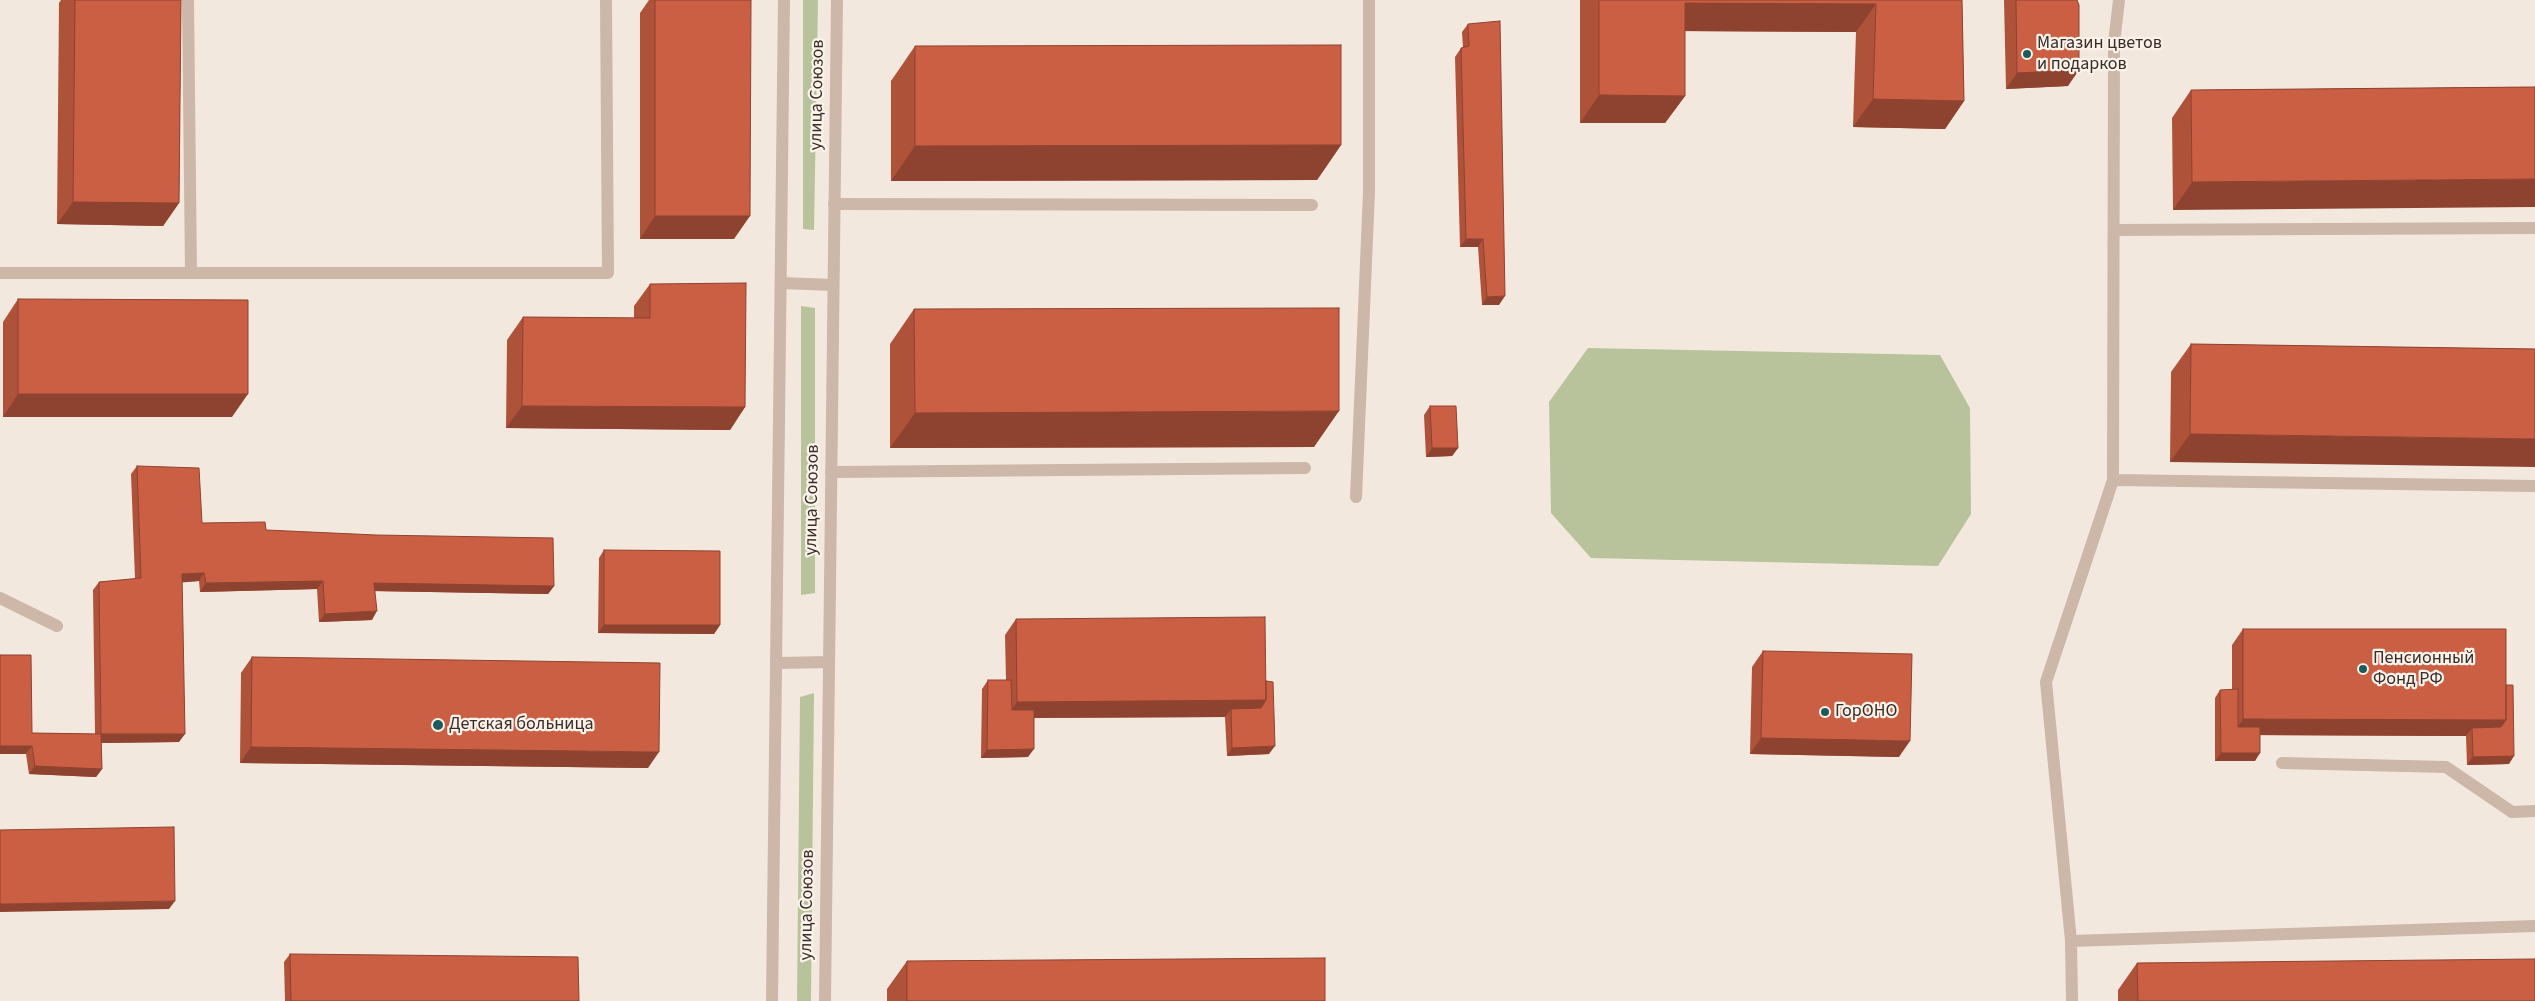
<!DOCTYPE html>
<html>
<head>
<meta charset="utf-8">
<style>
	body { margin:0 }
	canvas { display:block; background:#f3e8dd }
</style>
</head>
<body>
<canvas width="2535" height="1001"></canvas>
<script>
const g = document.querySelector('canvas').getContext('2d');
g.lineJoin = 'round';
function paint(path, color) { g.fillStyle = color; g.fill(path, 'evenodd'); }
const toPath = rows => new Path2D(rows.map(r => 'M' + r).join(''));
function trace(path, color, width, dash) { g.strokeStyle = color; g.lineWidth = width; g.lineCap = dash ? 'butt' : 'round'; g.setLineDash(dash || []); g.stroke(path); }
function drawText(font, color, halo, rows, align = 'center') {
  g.font = font + ' "Source Sans 3",sans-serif'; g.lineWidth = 4.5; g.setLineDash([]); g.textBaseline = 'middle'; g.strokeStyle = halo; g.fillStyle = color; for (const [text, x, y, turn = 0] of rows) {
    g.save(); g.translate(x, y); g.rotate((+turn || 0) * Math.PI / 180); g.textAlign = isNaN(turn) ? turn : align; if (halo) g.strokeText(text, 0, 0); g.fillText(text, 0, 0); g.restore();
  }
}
paint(toPath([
	[803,0,818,0,814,230,803,229],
	[801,306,815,308,815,593,801,595],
	[1588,348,1940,355,1970,408,1971,514,1938,566,1591,558,1551,513,1549,402],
	[814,693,811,1001,797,1001,800,697]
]), '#b8c39c');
trace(toPath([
	[188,0,191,273],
	[2119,0,2114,43,2113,480,2046,682,2071,941,2535,926],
	[834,204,1312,205],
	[2114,230,2535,228],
	[0,273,608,273,606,0],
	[831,472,1305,468],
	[2113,480,2535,486],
	[1356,497,1369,192,1369,0],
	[0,598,57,626],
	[2282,763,2446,767,2512,812,2535,811],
	[2071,941,2072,1001]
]), '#ccb7a8', 12);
trace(toPath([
	[782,283,833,285],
	[777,663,829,662],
	[772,1001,784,0],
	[825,1001,837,0]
]), '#ccb7a8', 12);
paint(toPath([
	[61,0,181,0,179,203,163,226,57,224,59,3],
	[649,0,751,0,734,239,640,239,640,13],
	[1580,0,1962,0,1964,101,1945,129,1853,127,1856,32,1685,31,1685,96,1665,123,1580,123],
	[2004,0,2077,0,2068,86,2006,89],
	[1468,24,1499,305,1482,305,1478,247,1460,247,1455,57,1461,48,1463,48,1462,32],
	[915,46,1341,145,1317,180,891,181,891,81],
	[2535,87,2173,210,2172,118,2191,90],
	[650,284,745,407,730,430,506,428,507,340,523,317,634,318,634,306],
	[18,299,232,417,3,417,3,322],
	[914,309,1314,447,890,448,890,344],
	[2191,344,2535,349,2170,462,2171,372],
	[1430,406,1458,448,1452,456,1426,457,1424,415],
	[137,466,202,523,266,530,554,586,548,594,375,591,372,620,319,622,317,589,200,592,199,581,182,582,179,742,101,743,102,769,96,777,29,774,26,754,32,733,95,734,93,590,99,582,135,579,131,474],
	[604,550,720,625,714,634,598,633,599,558],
	[1016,619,1266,681,1269,754,1227,756,1225,717,1034,718,1028,757,981,758,982,689,988,680,1006,680,1005,635],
	[2243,629,2506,685,2509,764,2467,765,2466,736,2260,735,2255,761,2215,761,2215,698,2220,690,2232,690,2232,645],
	[1763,651,1899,757,1750,754,1752,667],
	[252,657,648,768,240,763,241,673],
	[290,954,579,1001,285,1001,284,962],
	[907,961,1325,1001,887,1001,887,989],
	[2137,963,2535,1001,2118,1001,2118,990]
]), '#af523a');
paint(toPath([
	[1685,3,1876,4,1856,32,1666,31],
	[2079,70,2068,86,2006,89,2017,73],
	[1599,95,1685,96,1665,123,1580,123],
	[1873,99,1964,101,1945,129,1853,127],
	[1341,145,1317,180,891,181,915,146],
	[2535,179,2535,207,2173,210,2192,182],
	[73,202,179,203,163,226,57,224],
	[655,216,750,216,734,239,640,239],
	[1466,239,1483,239,1478,247,1460,247],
	[1505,296,1499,305,1482,305,1487,297],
	[18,394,248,394,232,417,3,417],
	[522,406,745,407,730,430,506,428],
	[1339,411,1314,447,890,448,915,413],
	[2190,434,2535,439,2535,467,2170,462],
	[1432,448,1458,448,1452,456,1426,457],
	[204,573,199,581,176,583,182,574],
	[323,581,317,589,200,592,206,583],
	[374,583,554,586,548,594,369,591],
	[377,611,372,620,319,622,325,614],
	[604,625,720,625,714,634,598,633],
	[1266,700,1255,716,1231,709,1225,717,1006,718,1017,702],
	[2243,719,2506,720,2495,736,2472,728,2466,736,2232,735],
	[101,734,185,734,179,742,95,743],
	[1761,738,1910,741,1899,757,1750,754],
	[0,746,32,746,26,754,0,754],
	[1275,746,1269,754,1227,756,1232,748],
	[251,747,659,752,648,768,240,763],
	[1034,749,1028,757,981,758,987,750],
	[2221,753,2260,753,2255,761,2215,761],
	[2514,756,2509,764,2467,765,2473,757],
	[35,766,102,769,96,777,29,774],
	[175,901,169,909,0,912,0,904]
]), '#8e4230');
const building = toPath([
	[75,0,181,0,179,203,73,202,75,0],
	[655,0,751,0,750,216,655,216,655,0],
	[1599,0,1962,0,1964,101,1873,99,1876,4,1685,3,1685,96,1599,95,1599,0],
	[2016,0,2077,0,2079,5,2079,70,2017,73,2016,0],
	[1500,21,1505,296,1487,297,1483,239,1466,239,1461,48,1469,46,1468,24,1500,21],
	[1341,45,1341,145,915,146,915,46,1341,45],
	[2535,87,2535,179,2192,182,2191,90,2535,87],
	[746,283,745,407,522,406,523,317,650,318,650,284,746,283],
	[18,299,248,300,248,394,18,394,18,299],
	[1339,308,1339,411,915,413,914,309,1339,308],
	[2191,344,2535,349,2535,439,2190,434,2191,344],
	[1430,406,1456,406,1458,448,1432,448,1430,406],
	[137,466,199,468,202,523,265,522,266,530,376,535,553,538,554,586,374,583,377,611,325,614,323,581,206,583,204,573,182,574,185,734,101,734,99,582,141,578,137,466],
	[604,550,720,551,720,625,604,625,604,550],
	[1265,617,1266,700,1017,702,1016,619,1265,617],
	[2243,629,2506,629,2506,720,2243,719,2243,629],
	[1763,651,1912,654,1910,741,1761,738,1763,651],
	[0,655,31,655,32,733,101,734,102,769,35,766,32,746,0,746,0,655],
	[252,657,660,663,659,752,251,747,252,657],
	[988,680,1011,680,1012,710,1034,710,1034,749,987,750,988,680],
	[1266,681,1273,682,1275,746,1232,748,1231,709,1261,708,1266,700,1266,681],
	[2506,685,2513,685,2514,756,2473,757,2472,728,2501,727,2506,720,2506,685],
	[2238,689,2238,727,2260,727,2260,753,2221,753,2220,690,2238,689],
	[174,827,175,901,0,904,0,830,174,827],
	[290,954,578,957,579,1001,291,1001,290,954],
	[1325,958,1325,1001,907,1001,907,961,1325,958],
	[2535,959,2535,1001,2138,1001,2137,963,2535,959]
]);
paint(building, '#cb5f44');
trace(building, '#8e4230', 1);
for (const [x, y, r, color] of [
	[2027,54,5,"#1c5b5c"],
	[2363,669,5,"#1c5b5c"],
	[1825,712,5,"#1c5b5c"],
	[438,725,6,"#1c5b5c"]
]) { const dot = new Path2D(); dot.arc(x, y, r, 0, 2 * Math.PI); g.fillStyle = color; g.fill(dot); trace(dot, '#fbf2ea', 2); }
drawText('18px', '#392d29', '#fbf2ea', [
	["Магазин цветов",2037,44],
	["и подарков",2037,65],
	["Пенсионный",2373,659],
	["Фонд РФ",2373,680],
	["ГорОНО",1835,712],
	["Детская больница",449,725]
], 'left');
drawText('18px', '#392d29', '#fbf2ea', [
	["улица Союзов",818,95,-89],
	["улица Союзов",813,500,-89],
	["улица Союзов",808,905,-89]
]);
</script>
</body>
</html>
